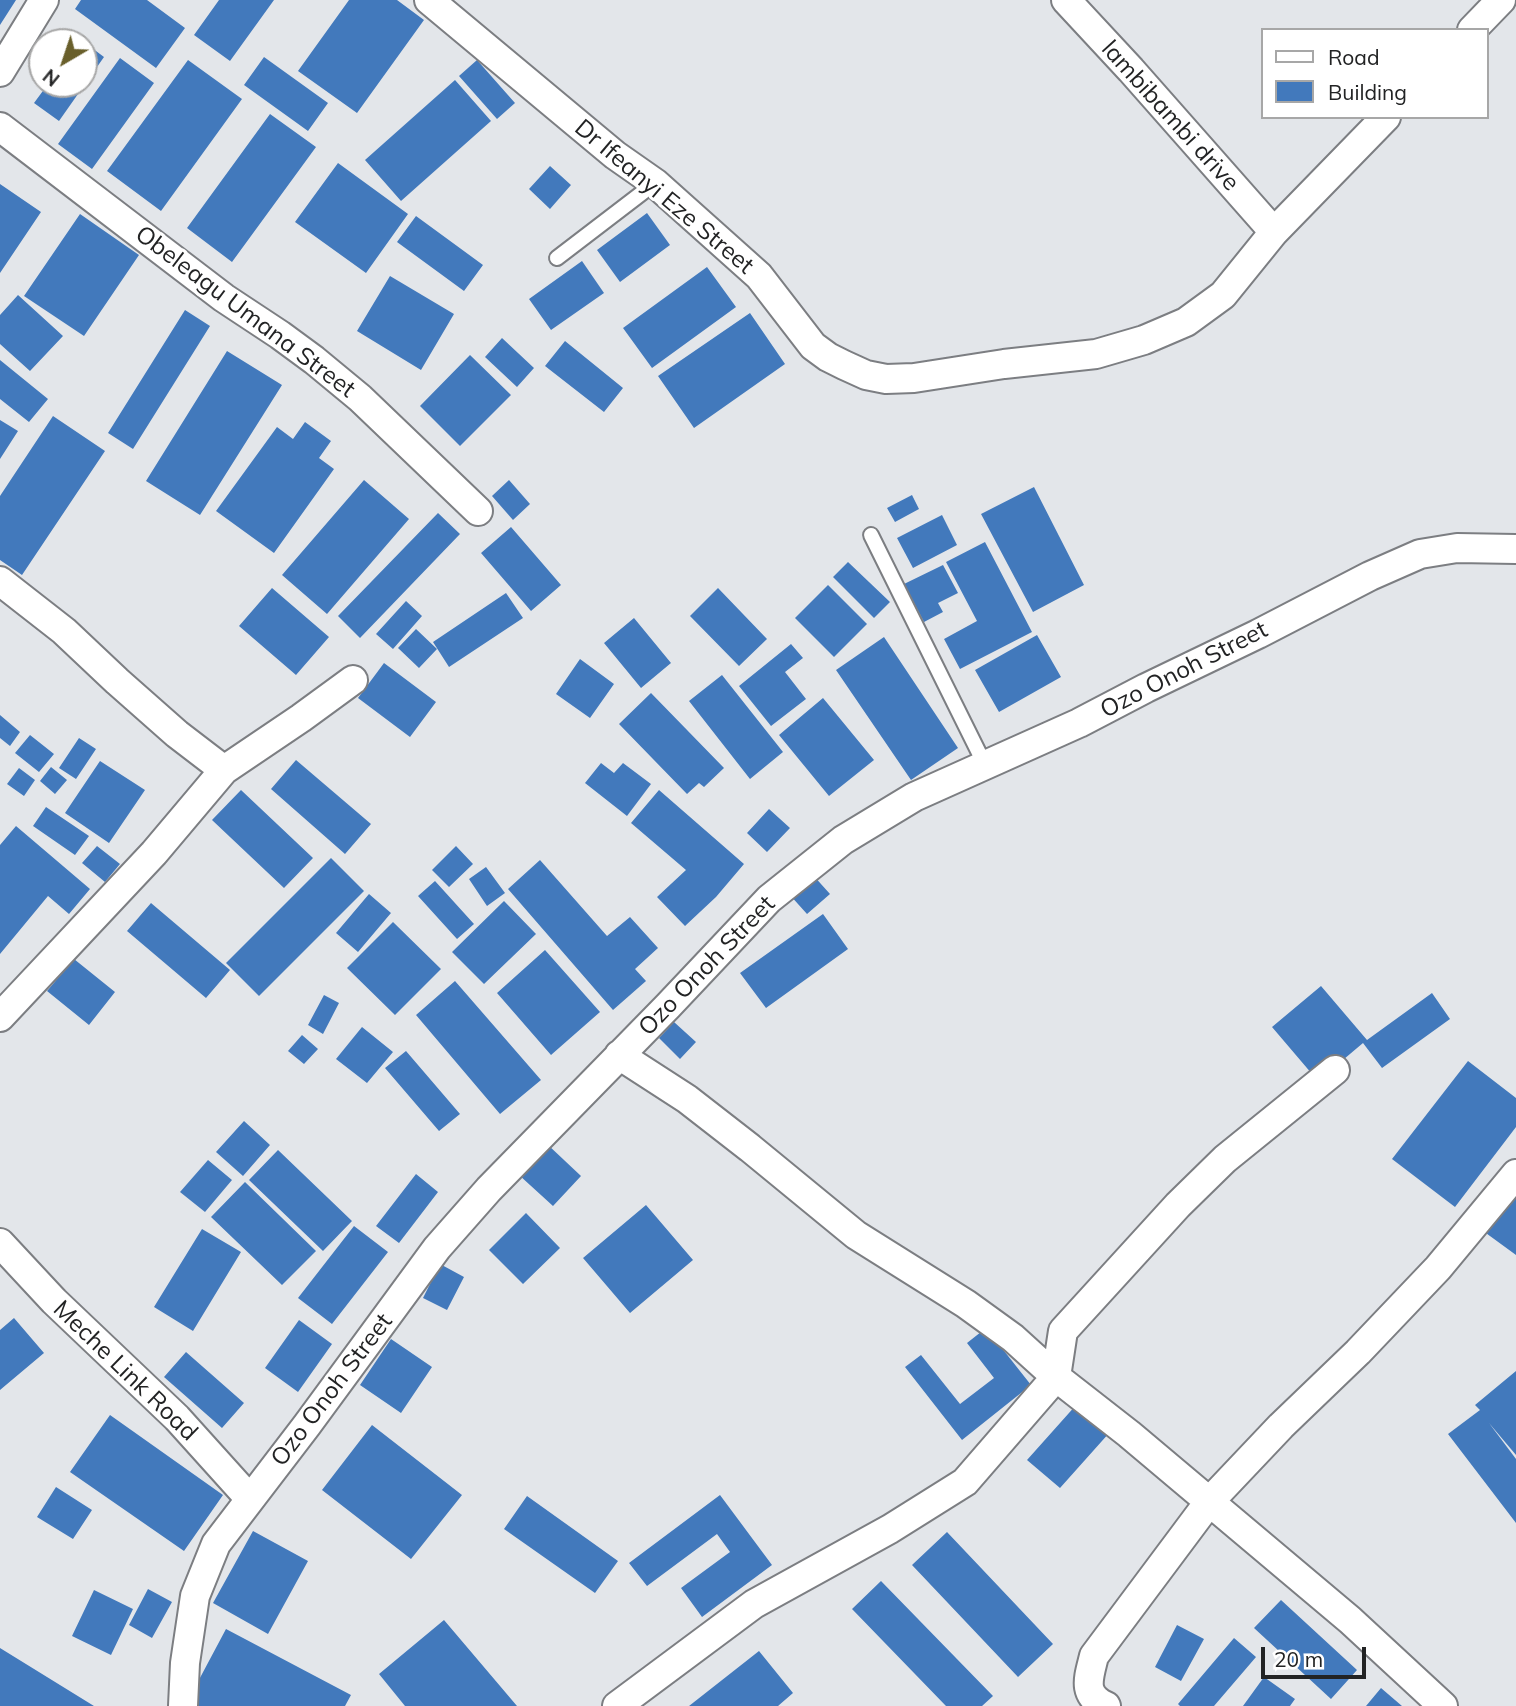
<!DOCTYPE html>
<style>
body{margin:0}
#map{position:relative;width:1516px;height:1706px;overflow:hidden;background:#e3e6ea;font-family:Mulish,sans-serif}
canvas{display:block}
.legend{position:absolute;left:1261px;top:28px;width:228px;height:91px;box-sizing:border-box;background:#fff;border:2px solid #a7a7a7;margin:0;padding:9px 12px;list-style:none;font-size:21px;color:#222324}
.legend li{display:flex;align-items:center;gap:14px;height:35px}
.legend b{width:35px;border:2px solid #a7a7a7}
.north{position:absolute;left:28px;top:28px;width:70px;height:70px;box-sizing:border-box;background:#fff;border:2px solid #a7a7a7;border-radius:50%;rotate:219deg;font-size:19px;font-weight:700;line-height:28px;text-align:center;color:#222324}
.north::after{content:'';display:block;margin:auto;width:24px;height:32px;background:#695f2b;clip-path:polygon(50% 0,100% 100%,50% 72%,0 100%)}
.scale{position:absolute;left:1261px;top:1647px;width:105px;height:32px;box-sizing:border-box;border:4px solid #222324;border-top:0;padding-left:9px;font-size:21px;line-height:24px;white-space:nowrap;color:#222324;-webkit-text-stroke:5px #fff;paint-order:stroke}
</style>
<div id="map">
<canvas width="1516" height="1706"></canvas>
<ul class="legend">
<li><b style="height:9px;background:#fff"></b>Road</li>
<li><b style="height:19px;background:#4279bc"></b>Building</li>
</ul>
<div class="north">N</div>
<div class="scale">20 m</div>
</div>
<script>
const ctx = document.querySelector('canvas').getContext('2d');
ctx.lineJoin = 'round';
function paint(path, color) {
  ctx.fillStyle = color;
  ctx.fill(path, 'evenodd');
}
function strokePath(path, color, width, dash) {
  ctx.strokeStyle = color;
  ctx.lineWidth = width;
  ctx.lineCap = dash ? 'butt' : 'round';
  ctx.setLineDash(dash || []);
  ctx.stroke(path);
}
function drawText(font, color, halo, rows, align = 'center') {
  ctx.font = font + ' Mulish,sans-serif';
  ctx.lineWidth = 6;
  ctx.setLineDash([]);
  ctx.textBaseline = 'middle';
  ctx.strokeStyle = halo;
  ctx.fillStyle = color;
  for (const [text, x, y, turn = 0] of rows) {
    ctx.save();
    ctx.translate(x, y);
    ctx.rotate((+turn || 0) * Math.PI / 180);
    ctx.textAlign = isNaN(turn) ? turn : align;
    if (halo) ctx.strokeText(text, 0, 0);
    ctx.fillText(text, 0, 0);
    ctx.restore();
  }
}
const building = new Path2D(`
 M0 0H16L0 25Z
 M81 0H147L185 28 156 68 75 9Z
 M219 0H274L230 61 194 35Z
 M349 0H397L424 20 357 113 298 71Z
 M84 42 104 57 59 121 34 103 48 84H84Z
 M264 57 328 103 308 131 244 85Z
 M120 58 154 83 92 169 58 144Z
 M188 60 242 99 161 211 107 171Z
 M477 60 515 103 497 119 459 76Z
 M455 80 491 121 401 201 365 160Z
 M270 114 316 147 232 262 187 228Z
 M338 163 408 214 366 273 295 222Z
 M550 166 571 185 550 209 529 189Z
 M0 184 41 212 0 273Z
 M647 213 670 245 620 282 597 250Z
 M80 214 139 255 84 336 24 296Z
 M416 216 483 265 464 291 397 242Z
 M582 261 604 293 551 330 529 299Z
 M707 267 736 307 652 368 623 328Z
 M390 276 454 314 421 370 357 331Z
 M18 295 63 336 30 371 0 344V315Z
 M185 310 210 326 133 449 108 433Z
 M750 313 785 364 694 428 658 376Z
 M502 338 534 368 517 387 485 357Z
 M565 341 623 388 604 412 545 366Z
 M227 351 282 385 200 515 146 481Z
 M470 355 511 395 460 446 420 406Z
 M0 360 48 399 29 422 0 399Z
 M53 416 105 451 22 575 0 560V496Z
 M0 420 18 431 0 459Z
 M305 422 331 441 319 458 334 469 274 553 216 511 277 427 293 439Z
 M364 480 409 519 327 614 282 575Z
 M509 480 530 504 513 520 492 496Z
 M1034 487 1084 585 1033 612 981 514Z
 M912 495 919 509 895 522 887 508Z
 M438 513 460 534 360 638 338 616Z
 M942 515 957 545 913 568 897 538Z
 M511 527 561 585 531 611 481 553Z
 M985 542 1032 632 960 669 944 639 977 621 946 562Z
 M848 562 890 602 874 618 833 577Z
 M943 565 958 593 938 603 943 612 924 622 904 584Z
 M828 585 867 624 834 657 795 618Z
 M272 588 329 637 296 675 239 626Z
 M718 588 767 639 739 666 690 616Z
 M506 593 523 618 449 667 433 642Z
 M406 601 422 616 393 649 376 634Z
 M634 618 671 663 641 688 604 643Z
 M416 629 437 649 419 668 398 648Z
 M1037 635 1061 677 999 712 975 670Z
 M884 637 958 748 911 780 836 670Z
 M791 644 803 658 785 672 806 699 771 726 739 686Z
 M580 659 614 684 590 718 556 694Z
 M384 663 436 702 410 737 358 698Z
 M722 675 783 752 750 779 689 701Z
 M651 693 724 768 704 787 699 783 687 794 619 724Z
 M823 698 874 760 829 796 779 735Z
 M0 715 20 732 10 746 0 738Z
 M30 735 54 754 39 772 15 753Z
 M79 738 96 749 76 779 59 768Z
 M296 760 371 824 345 854 271 789Z
 M100 761 145 790 109 843 65 813Z
 M601 763 614 773 623 763 651 784 627 816 585 783Z
 M51 767 67 780 55 794 40 781Z
 M19 768 35 780 24 796 7 784Z
 M241 790 313 858 284 888 212 820Z
 M659 790 744 864 716 897 685 926 657 897 686 870 631 823Z
 M46 807 89 836 75 855 33 826Z
 M769 809 790 828 767 852 747 833Z
 M16 826 90 889 69 914 48 896 0 954V845Z
 M97 846 120 864 105 882 82 863Z
 M456 846 473 864 449 887 432 870Z
 M331 858 364 891 259 996 226 963Z
 M540 860 607 936 630 917 658 948 635 969 646 981 613 1010 508 889Z
 M486 867 505 893 487 906 469 879Z
 M812 874 830 894 807 914 789 894Z
 M435 881 474 924 457 939 418 896Z
 M369 894 391 913 358 952 336 933Z
 M504 901 536 934 484 984 452 952Z
 M151 903 230 970 206 998 127 931Z
 M823 914 848 949 766 1008 740 973Z
 M393 922 441 969 395 1015 347 968Z
 M545 950 600 1012 551 1055 497 993Z
 M74 959 115 992 89 1025 47 991Z
 M455 981 541 1080 500 1114 416 1015Z
 M1321 986 1367 1040 1432 993 1450 1019 1382 1068 1363 1043 1318 1081 1272 1027Z
 M324 995 339 1003 323 1034 308 1025Z
 M674 1022 696 1042 680 1059 659 1038Z
 M362 1027 393 1052 367 1083 336 1059Z
 M302 1035 318 1049 304 1064 288 1051Z
 M406 1051 460 1114 439 1131 385 1068Z
 M1468 1061 1516 1098V1127L1455 1207 1392 1159Z
 M244 1121 270 1145 243 1176 216 1152Z
 M547 1144 581 1176 553 1206 519 1175Z
 M278 1150 352 1221 323 1251 249 1180Z
 M208 1160 232 1180 205 1212 180 1192Z
 M416 1174 438 1192 399 1243 376 1226Z
 M1516 1177V1255L1479 1228Z
 M245 1182 316 1251 282 1285 211 1217Z
 M646 1205 693 1260 630 1313 583 1258Z
 M526 1213 560 1248 523 1284 489 1250Z
 M354 1226 388 1252 332 1324 298 1298Z
 M202 1229 241 1252 193 1331 154 1307Z
 M440 1264 464 1277 447 1310 423 1298Z
 M14 1318 44 1353 0 1390V1330Z
 M299 1320 332 1344 298 1392 265 1368Z
 M986 1328 1031 1385 962 1440 905 1367 921 1355 960 1404 994 1378 967 1343Z
 M391 1339 432 1367 401 1413 360 1385Z
 M186 1352 244 1403 222 1428 164 1377Z
 M1516 1371V1455L1489 1423 1516 1459V1523L1448 1434 1480 1410 1475 1405Z
 M1077 1404 1110 1432 1060 1488 1027 1460Z
 M110 1415 223 1495 184 1551 70 1472Z
 M372 1425 462 1495 411 1559 322 1490Z
 M56 1487 92 1510 73 1539 37 1517Z
 M720 1495 772 1565 702 1617 681 1588 730 1552 717 1534 647 1586 629 1563Z
 M527 1496 618 1561 595 1593 504 1529Z
 M253 1531 308 1561 268 1634 213 1603Z
 M947 1532 1053 1644 1018 1677 912 1565Z
 M881 1581 993 1696 982 1706H946L852 1609Z
 M148 1589 172 1602 152 1638 129 1625Z
 M94 1590 133 1609 111 1655 72 1636Z
 M1281 1600 1357 1670 1331 1699 1254 1628Z
 M444 1620 517 1706H405L379 1674Z
 M1177 1625 1204 1639 1181 1681 1155 1667Z
 M226 1629 351 1695 345 1706H185Z
 M1234 1638 1256 1657 1214 1706H1180L1178 1704Z
 M0 1648 94 1706H0Z
 M759 1651 793 1693 778 1706H689Z
 M1264 1677 1295 1699 1290 1706H1243Z
 M1381 1688 1402 1706H1366Z`);
const lane = new Path2D(`
 M557 258 655 183
 M871 535 985 765`);
const street = new Path2D(`
 M429 0 615 155 655 183 759 276 813 346 828 357 844 365 866 375 886 379 914 378 1004 364 1096 354 1144 340 1186 322 1223 295 1274 232 1386 117
 M1066 0 1131 70 1274 232
 M1472 30 1501 0
 M0 72 44 0
 M0 127 224 298 280 335 314 360 360 398 478 511
 M0 581 64 631 117 681 177 734 224 770
 M0 1017 154 853 224 770 301 718 353 680
 M619 1055 687 1099 750 1148 856 1235 966 1304 1013 1338 1056 1377 1129 1434 1350 1620 1443 1706
 M0 1243 54 1301 177 1418 250 1499
 M183 1706 185 1663 195 1596 216 1544 307 1425 437 1248 489 1189 668 1006 769 899 843 840 914 797 1079 723 1146 688 1258 634 1370 576 1420 554 1457 548 1516 549
 M617 1706 754 1604 890 1529 965 1482 1056 1377 1063 1331 1178 1205 1225 1159 1335 1070
 M1106 1706C1081 1695 1089 1677 1094 1656L1209 1502 1281 1426 1358 1352 1438 1268 1516 1174`);
const streetNames = [
 ["lambibambi drive",1170,116,48],
 ["Dr Ifeanyi Eze Street",664,197,40],
 ["Obeleagu Umana Street",245,312,37],
 ["Ozo Onoh Street",1184,670,-27],
 ["Ozo Onoh Street",707,966,-46],
 ["Meche Link Road",125,1371,44],
 ["Ozo Onoh Street",332,1390,-53]
];
paint(building, '#4279bc');
strokePath(lane, '#7c7e82', 18);
strokePath(street, '#7c7e82', 32);
strokePath(lane, '#fff', 14);
strokePath(street, '#fff', 28);
drawText('24px', '#222324', '#fff', streetNames);
</script>
